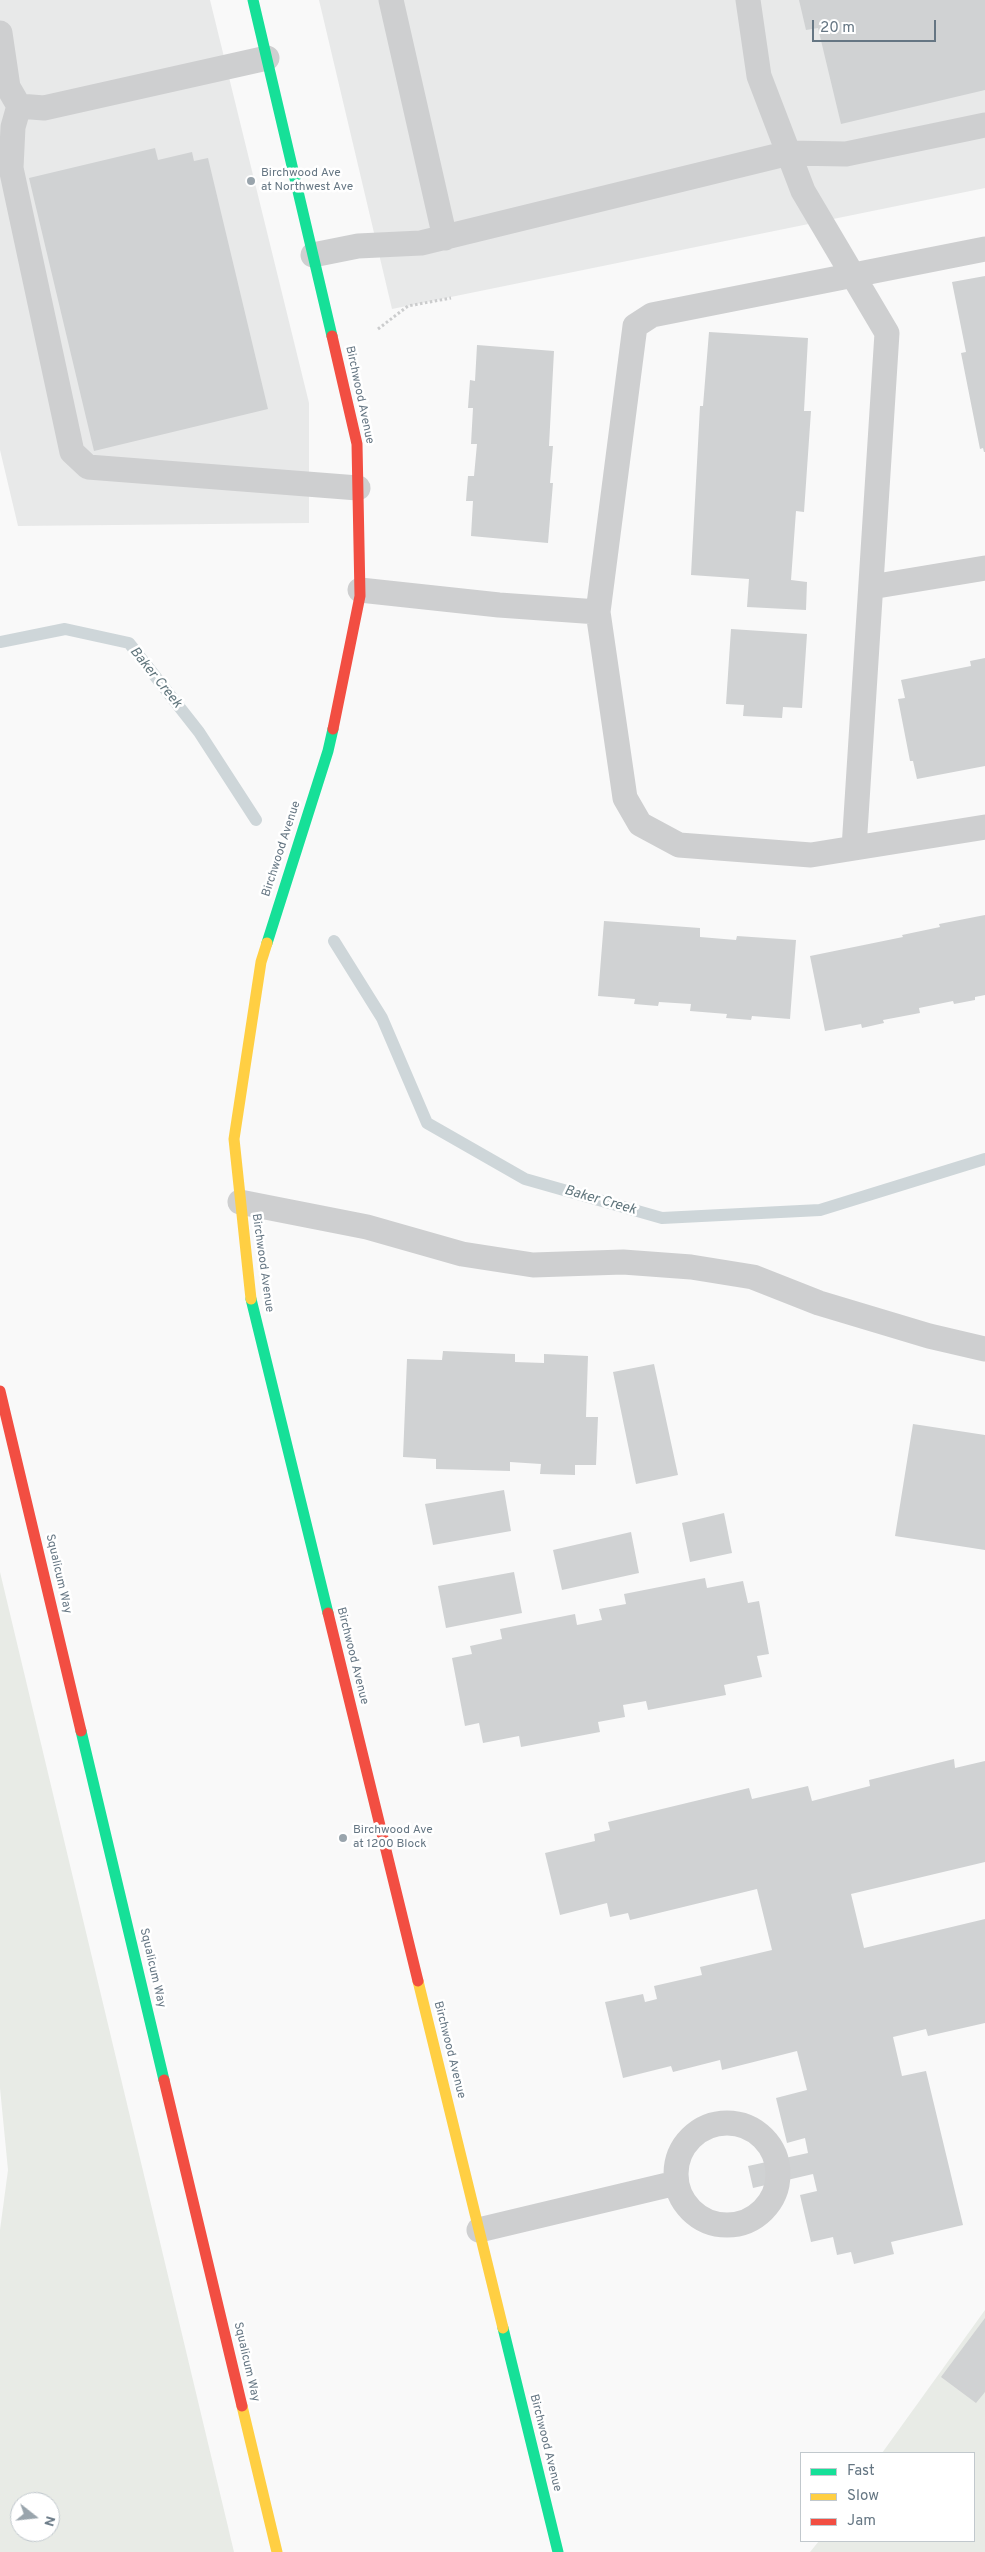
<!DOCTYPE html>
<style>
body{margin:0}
#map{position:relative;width:985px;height:2552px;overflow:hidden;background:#f9f9f9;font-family:Overpass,sans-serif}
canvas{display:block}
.legend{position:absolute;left:800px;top:2452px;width:175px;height:90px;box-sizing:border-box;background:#fff;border:1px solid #c1c8cd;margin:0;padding:6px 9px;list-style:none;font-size:15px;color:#657683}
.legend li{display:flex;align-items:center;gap:10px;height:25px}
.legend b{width:25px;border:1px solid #c1c8cd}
.north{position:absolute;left:10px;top:2492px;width:50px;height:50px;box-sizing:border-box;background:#fff;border:1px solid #c1c8cd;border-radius:50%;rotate:106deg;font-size:14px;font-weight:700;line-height:20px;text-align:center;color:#657683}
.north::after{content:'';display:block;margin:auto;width:18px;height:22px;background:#99a4ac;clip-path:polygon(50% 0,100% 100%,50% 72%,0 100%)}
.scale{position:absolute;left:812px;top:20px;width:124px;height:22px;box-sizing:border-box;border:2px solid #657683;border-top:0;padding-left:6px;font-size:15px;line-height:18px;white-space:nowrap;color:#657683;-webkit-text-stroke:4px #fff;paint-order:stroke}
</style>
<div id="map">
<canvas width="985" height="2552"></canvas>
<ul class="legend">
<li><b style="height:6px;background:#16e098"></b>Fast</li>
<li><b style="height:6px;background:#ffcf43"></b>Slow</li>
<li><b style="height:6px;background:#f24e42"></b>Jam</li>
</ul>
<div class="north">N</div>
<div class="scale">20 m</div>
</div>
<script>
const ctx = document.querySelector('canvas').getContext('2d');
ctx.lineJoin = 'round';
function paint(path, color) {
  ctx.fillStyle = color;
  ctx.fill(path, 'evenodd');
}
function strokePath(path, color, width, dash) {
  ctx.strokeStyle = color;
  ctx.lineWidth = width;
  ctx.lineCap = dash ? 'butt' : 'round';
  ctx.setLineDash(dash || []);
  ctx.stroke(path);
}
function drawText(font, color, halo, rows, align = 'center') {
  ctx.font = font + ' Overpass,sans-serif';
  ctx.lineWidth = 5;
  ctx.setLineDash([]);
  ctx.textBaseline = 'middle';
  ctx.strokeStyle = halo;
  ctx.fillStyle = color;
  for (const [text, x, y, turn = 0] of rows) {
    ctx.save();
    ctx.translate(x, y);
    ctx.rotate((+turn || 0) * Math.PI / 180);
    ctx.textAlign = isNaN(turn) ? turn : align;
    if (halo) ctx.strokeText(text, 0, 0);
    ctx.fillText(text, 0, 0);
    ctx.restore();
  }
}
const built = new Path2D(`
 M0 0H210L309 403V523L18 526 0 450Z
 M319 0H985V188L392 309Z`);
const green = new Path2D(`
 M0 1572 234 2552H0V2230L8 2170 0 2088ZM20 2502H50V2532H20Z
 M985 2310V2552H810L819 2541H974V2453H882Z`);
const stream = new Path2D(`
 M0 642 65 629 129 643 199 732 256 820
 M334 941 382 1018 427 1123 525 1179 662 1218 820 1210 985 1159`);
const building = new Path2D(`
 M799 0H985V90L841 124 818 28 806 30Z
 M155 148 158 160 192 152 194 161 208 158 268 409 94 451 29 178Z
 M985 276V452H984L983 448 980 449 961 353 966 352 952 282Z
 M709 332 808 338 804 411H811L804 512 796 511 791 580 807 582 806 610 747 607 749 579 691 575 700 406H703Z
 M477 345 554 351 549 446H553L550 483H553L548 543 471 536 473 501H466L468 476H474L477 444H471L473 408H468L470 380 475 381Z
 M731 629 807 634 802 708 783 707 782 718 743 716 744 705 726 704Z
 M985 658V766L917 779 913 761H910L898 699 905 698 901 680 971 666 970 661Z
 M985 915V995L975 997V1000L954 1004 953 1001 919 1008 920 1013 883 1020 884 1023 862 1028 861 1024 825 1031 810 956 903 937 902 935 940 927 939 924Z
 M604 921 700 928V937L736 940 737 936 796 940 790 1019 752 1016 751 1020 726 1018 727 1014 690 1011 691 1004 659 1002 658 1006 634 1004 635 999 598 996Z
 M443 1351 515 1354V1362L544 1363V1354L588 1356 586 1417H598L596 1465H575V1475L540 1474 541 1464 510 1462V1471L436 1469V1459L403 1457 407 1359 442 1360Z
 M654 1364 678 1475 636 1484 613 1372Z
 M913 1424 985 1435V1550L895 1536Z
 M504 1490 511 1531 433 1545 425 1504Z
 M724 1513 732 1553 690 1562 682 1523Z
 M631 1532 639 1573 562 1590 553 1550Z
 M514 1572 522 1613 446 1628 438 1586Z
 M705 1578 707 1588 743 1581 748 1603 759 1601 769 1654 757 1656 762 1677 724 1685 726 1695 648 1710 646 1701 623 1705 625 1717 598 1722 600 1732 521 1747 519 1736 483 1743 479 1723 465 1726 452 1658 472 1654 470 1646 502 1639 500 1629 575 1614 577 1625 602 1620 599 1609 626 1604 624 1594Z
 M954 1759 955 1768 985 1761V1862L851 1894 864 1948 985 1919V2023L928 2036 926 2029 893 2037 902 2076 926 2071 963 2225 891 2242 894 2254 854 2264 851 2252 837 2255 833 2237 811 2242 800 2195 817 2191 813 2174 753 2188 748 2166 808 2153 805 2138 787 2143 776 2098 807 2090 797 2051 722 2070 720 2060 673 2072 671 2066 623 2078 605 2002 643 1994 645 2002 657 1999 654 1986 702 1975 700 1967 772 1950 757 1889 630 1920 628 1913 610 1917 607 1903 560 1915 545 1853 595 1841 594 1834 610 1830 608 1822 749 1788 752 1799 808 1786 812 1801 870 1786 869 1780Z
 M985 2318V2392L976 2403 941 2377Z`);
const path = new Path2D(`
 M378 329 408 306 451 298`);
const lane = new Path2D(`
 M391 0 445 238
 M748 0 759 76 803 191 887 333 854 848
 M0 33 8 87 19 106 44 108 267 58
 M19 106 13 127 11 168 72 452 88 467 358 488
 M985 249 652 315 635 326 598 612 625 798 640 824 679 845 811 855 985 827
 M313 255 358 246 421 243 789 153 846 154 985 125
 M871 587 985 568
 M360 590 499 605 598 612
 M240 1202 367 1227 462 1254 533 1265 623 1262 691 1267 753 1277 819 1303 929 1336 985 1349
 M676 2174a51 51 0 1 1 102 0a51 51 0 1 1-102 0Z
 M479 2230 676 2183`);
const fast = new Path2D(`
 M253 0 332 336
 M267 943 328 751 333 729
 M251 1299 328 1613
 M81 1731 164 2080
 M503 2328 558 2552`);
const slow = new Path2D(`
 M251 1299 234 1139 261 962 267 943
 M418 1981 503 2328
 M242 2406 277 2552`);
const jam = new Path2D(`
 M332 336 357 444 360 596 333 729
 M0 1391 81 1731
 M328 1613 418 1981
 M164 2080 242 2406`);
const markers = [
 [251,181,5,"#99a4ac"],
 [343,1838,5,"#99a4ac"]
];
const poiNames = [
 ["Birchwood Ave",261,174],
 ["at Northwest Ave",261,188],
 ["Birchwood Ave",353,1831],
 ["at 1200 Block",353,1845]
];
const streetNames = [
 ["Birchwood Avenue",359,395,78],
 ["Birchwood Avenue",282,849,-72],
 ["Birchwood Avenue",262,1263,82],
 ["Squalicum Way",58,1574,77],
 ["Birchwood Avenue",352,1656,76],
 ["Squalicum Way",152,1968,77],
 ["Birchwood Avenue",449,2050,76],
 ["Squalicum Way",246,2362,77],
 ["Birchwood Avenue",545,2443,76]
];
const waterNames = [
 ["Baker Creek",155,678,51],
 ["Baker Creek",600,1201,16]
];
paint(built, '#e8e9e9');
paint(green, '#e8ebe6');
strokePath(stream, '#ced6d9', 12);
paint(building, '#d0d2d3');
strokePath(path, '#cbcccd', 3, [2.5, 2.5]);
strokePath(lane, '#cecfd0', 25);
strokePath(fast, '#16e098', 11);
strokePath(slow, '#ffcf43', 11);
strokePath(jam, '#f24e42', 11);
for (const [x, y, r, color] of markers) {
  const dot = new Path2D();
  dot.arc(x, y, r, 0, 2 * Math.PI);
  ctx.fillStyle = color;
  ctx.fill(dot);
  strokePath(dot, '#fff', 2);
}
drawText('12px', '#657683', '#fff', poiNames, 'left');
drawText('12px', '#657683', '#fff', streetNames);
drawText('italic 14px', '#60757c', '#fff', waterNames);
</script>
